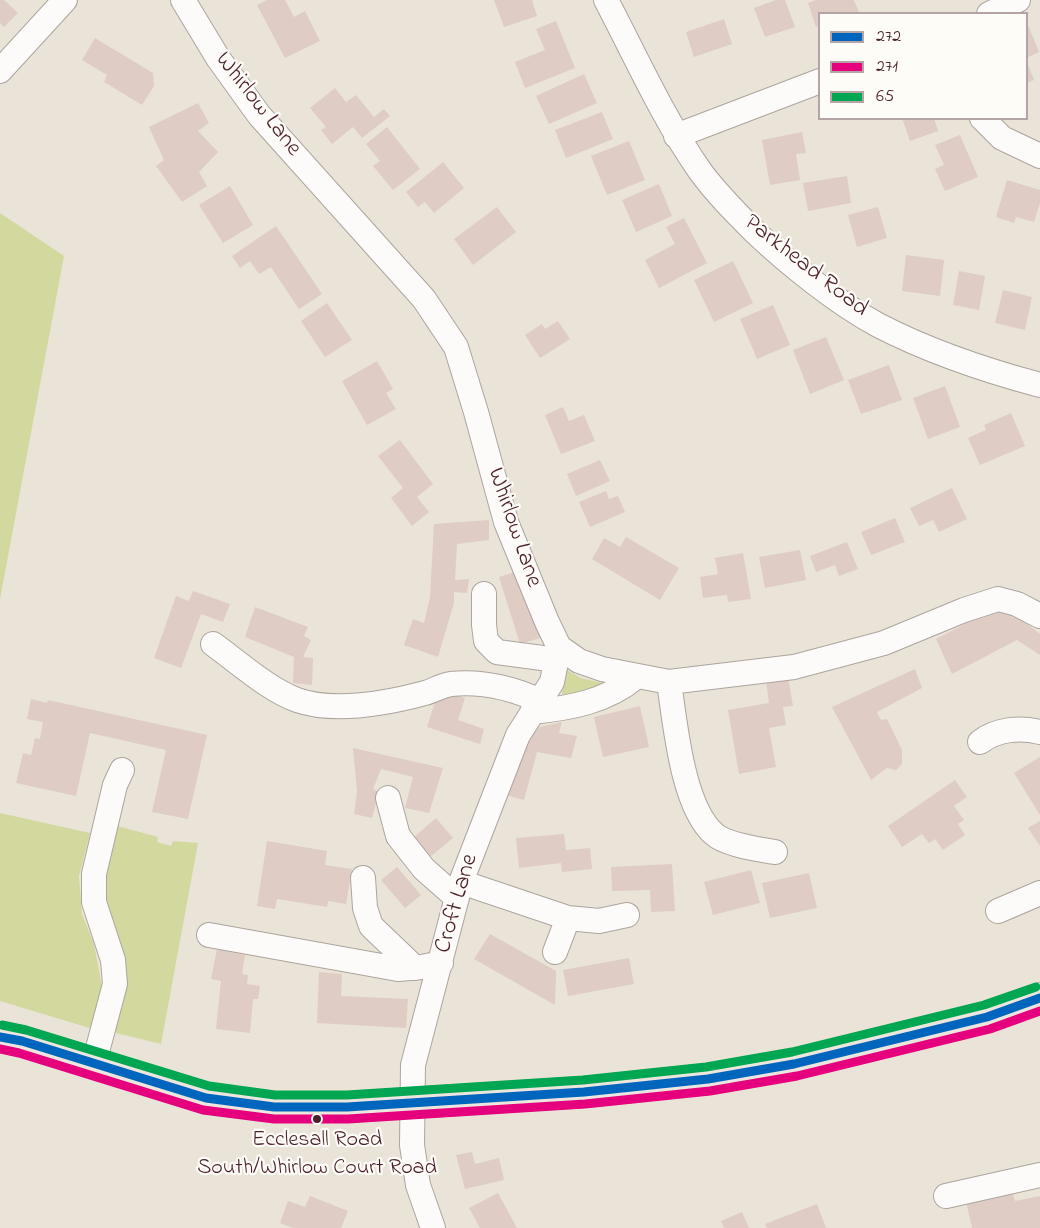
<!DOCTYPE html>
<style>
body{margin:0}
#map{position:relative;width:1040px;height:1228px;overflow:hidden;background:#eae4d8;font-family:"Indie Flower",sans-serif}
canvas{display:block}
.legend{position:absolute;left:818px;top:12px;width:210px;height:108px;box-sizing:border-box;background:#fdfcf7;border:2px solid #b5a4a5;margin:0;padding:8px 10px;list-style:none;font-size:18px;color:#4a1f2b}
.legend li{display:flex;align-items:center;gap:12px;height:30px}
.legend b{width:30px;border:2px solid #b5a4a5}
</style>
<div id="map">
<canvas width="1040" height="1228"></canvas>
<ul class="legend">
<li><b style="height:8px;background:#0065bd"></b>272</li>
<li><b style="height:8px;background:#e5007d"></b>271</li>
<li><b style="height:8px;background:#00a651"></b>65</li>
</ul>
</div>
<script>
const ctx = document.querySelector('canvas').getContext('2d');
ctx.lineJoin = 'round';
function paint(path, color) {
  ctx.fillStyle = color;
  ctx.fill(path, 'evenodd');
}
function strokePath(path, color, width, dash) {
  ctx.strokeStyle = color;
  ctx.lineWidth = width;
  ctx.lineCap = dash ? 'butt' : 'round';
  ctx.setLineDash(dash || []);
  ctx.stroke(path);
}
function drawText(font, color, halo, rows, align = 'center') {
  ctx.font = font + ' "Indie Flower",sans-serif';
  ctx.lineWidth = 4.5;
  ctx.setLineDash([]);
  ctx.textBaseline = 'middle';
  ctx.strokeStyle = halo;
  ctx.fillStyle = color;
  for (const [text, x, y, turn = 0] of rows) {
    ctx.save();
    ctx.translate(x, y);
    ctx.rotate((+turn || 0) * Math.PI / 180);
    ctx.textAlign = isNaN(turn) ? turn : align;
    if (halo) ctx.strokeText(text, 0, 0);
    ctx.fillText(text, 0, 0);
    ctx.restore();
  }
}
const green = new Path2D(`
 M0 213 64 256 0 599Z
 M563 668 581 678 606 684 562 701Z
 M0 813 90 833 79 876 82 914 94 944 102 987 93 1029 0 1001Z
 M114 825 158 837 157 842 171 846 173 841 198 843 161 1044 112 1032 98 884Z`);
const building = new Path2D(`
 M0 0H4L18 13 4 27 0 23Z
 M267 0H285L294 17 305 11 320 41 285 58 257 5Z
 M494 0H532L537 16 504 27Z
 M776 0H785L795 27 765 37 754 8Z
 M816 0H854L859 12 820 14V25L816 27 808 3Z
 M724 19 732 44 694 57 686 32Z
 M556 21 575 68 525 88 515 62 545 50 536 29Z
 M1028 25 1039 52 1026 58V26Z
 M95 38 153 73 154 86 142 105 104 82 107 75 82 60Z
 M1027 62 1034 80 1027 83Z
 M584 74 597 103 549 124 536 96Z
 M335 88 346 102 356 95 374 117 384 109 390 116 362 138 353 127 332 144 321 130 326 127 310 108Z
 M198 103 209 123 198 131 218 152 199 172 207 186 182 202 156 166 164 160 149 127Z
 M602 112 613 139 566 158 555 130Z
 M902 118H934L938 131 910 141Z
 M387 127 420 169 393 190 373 166 380 161 366 144Z
 M802 132 806 153 796 154 800 180 770 185 762 140Z
 M960 135 978 177 945 191 935 169 944 165 935 145Z
 M629 141 645 180 607 195 591 156Z
 M443 162 464 188 434 213 425 202 418 207 406 192Z
 M847 176 851 203 808 211 803 183Z
 M1007 180 1040 190V203L1034 222 1016 217 1014 223 996 217Z
 M659 184 672 216 636 232 622 200Z
 M230 186 253 225 223 243 199 205Z
 M497 207 516 232 473 265 454 239Z
 M878 207 887 238 857 247 848 215Z
 M684 218 707 263 659 288 645 260 675 244 666 227Z
 M276 226 322 294 299 309 271 267 259 274 250 261 240 268 232 256Z
 M906 255 944 260 940 296 902 291Z
 M733 261 753 303 714 322 694 280Z
 M959 271 985 276 979 310 953 305Z
 M1003 290 1032 297 1025 330 995 323Z
 M327 303 352 340 325 357 301 321Z
 M773 305 790 345 757 359 740 319Z
 M558 321 570 339 540 358 525 335 542 324 545 329Z
 M826 337 844 380 810 394 793 350Z
 M377 361 393 389 386 393 396 409 367 425 342 381Z
 M889 365 902 400 861 414 848 380Z
 M945 386 960 427 928 439 913 398Z
 M563 407 569 421 584 415 595 441 561 454 545 415Z
 M1011 413 1025 446 980 465 968 438 986 430 984 425Z
 M400 440 433 484 417 497 429 512 412 526 391 498 403 488 378 456Z
 M600 460 610 481 576 496 567 474Z
 M952 488 967 519 939 532 933 520 919 526 910 508Z
 M606 491 609 499 618 496 625 512 590 527 579 502Z
 M895 518 905 542 871 555 861 532Z
 M489 520V540L457 544 455 580 469 579 467 593 454 592V603L438 657 404 645 413 619 424 623 430 597 434 524Z
 M626 537 679 568 660 600 592 559 604 538 620 547Z
 M847 542 858 569 839 576 835 565 816 572 810 556Z
 M800 550 806 580 765 588 759 557Z
 M743 553 751 599 728 602 727 595 703 598 700 577 718 574 715 558Z
 M518 571 540 638 520 644 499 577Z
 M193 591 230 604 223 622 201 614 181 668 154 658 176 596 189 601Z
 M255 607 308 627 304 636 311 640 303 657 313 658 312 685 293 683 294 657 245 637Z
 M990 611 1006 612 1016 615 1040 634V655L1017 640 952 674 936 639Z
 M915 669 922 688 877 712 881 720 887 719 902 750V764L896 770 887 768 871 780 832 707Z
 M788 677 793 706 783 707 786 725 769 728 776 767 739 774 728 710 769 703 766 681Z
 M439 689 465 698 458 720 484 729 480 744 427 727Z
 M31 699 47 703 48 700 207 735 188 819 152 812 166 750 90 733 76 796 16 783 23 753 31 755 35 738 40 739 43 722 27 719Z
 M640 706 649 747 603 757 594 717Z
 M562 722 559 733 577 736 571 758 537 752 524 800 506 795 524 735 540 727Z
 M353 748 443 768 429 813 405 808 413 777 381 769 373 789 379 792 372 818 354 814 357 791Z
 M1040 757V815L1014 773Z
 M955 780 967 797 954 806 964 820 958 824 965 835 943 850 935 839 929 843 922 834 902 847 888 826Z
 M436 818 453 838 430 857 413 838Z
 M1040 821V846L1028 828Z
 M564 834 566 850 590 848 592 869 562 872 561 863 519 868 516 838Z
 M267 841 327 851 325 865 352 869 346 904 328 901 327 907 277 899 275 909 257 906Z
 M672 864 675 911 651 912 650 890 612 891 611 867Z
 M397 867 421 895 405 908 381 880Z
 M751 870 760 903 713 915 704 882Z
 M809 873 817 908 770 918 762 883Z
 M490 934 556 971 555 1005 474 959Z
 M217 949 245 955 242 974 248 975 247 984 260 986 258 999H253L250 1033 216 1029 221 981 211 979Z
 M629 958 634 984 568 996 563 970Z
 M319 972 342 974 341 996 408 999 406 1028 317 1023Z
 M472 1152 475 1164 499 1158 504 1180 465 1189 456 1155Z
 M1012 1191 1015 1201 1040 1196V1228H972L966 1201Z
 M498 1193 517 1228H480L469 1208Z
 M310 1196 348 1211 341 1228H293L280 1223 288 1201 305 1207Z
 M817 1204 826 1228H767L765 1224Z
 M742 1212 749 1228H724L721 1221Z`);
const minor = new Path2D(`
 M183 0 218 58 259 115 424 299 456 347 476 412 506 522 547 622 559 647 579 661 602 669 669 682 794 667 884 643 964 610 998 599 1017 604 1040 616
 M606 0C636 57 663 118 700 171 716 193 736 213 755 232 789 264 837 303 878 325 930 352 984 370 1040 385
 M989 14 1018 0
 M0 71 65 0
 M982 118 1002 138 1040 156
 M676 136 820 81
 M484 594V625L486 641 497 652 557 660
 M213 644C238 662 269 690 297 700 334 713 388 703 425 693 433 691 442 685 451 684 482 681 512 688 540 701
 M669 682C675 722 682 806 714 834 726 845 758 849 775 852
 M532 712C570 708 606 702 636 677
 M980 742C997 729 1020 727 1040 732
 M388 798 398 836 424 869 457 898
 M363 878 365 908 371 926 415 968
 M461 882 568 918 599 921 627 915
 M998 911 1040 893
 M209 935 398 969 422 967 441 963
 M555 952 568 918
 M94 1063 115 984 113 960 94 902V874L115 785 122 770
 M946 1196 1040 1175
 M433 1228 418 1185 412 1145 413 1065 461 882 518 735 552 682 559 647`);
const major = new Path2D(`
 M0 1037 22 1041 206 1098 274 1107H347L584 1092 708 1079 794 1064 987 1017 1040 998`);
const bus1 = new Path2D(`
 M0 1037 22 1041 206 1098 274 1107H347L584 1092 708 1079 794 1064 987 1017 1040 998`);
const bus2 = new Path2D(`
 M0 1049 19 1053 203 1110 274 1119H348L585 1104 710 1091 797 1076 990 1029 1040 1011`);
const bus3 = new Path2D(`
 M2 1025 26 1030 209 1086 275 1095H347L583 1080 706 1067 792 1052 984 1005 1036 987`);
const markers = [
 [317,1119,5,"#4a1f2b"]
];
const busNames = [
 ["Ecclesall Road",317,1141],
 ["South/Whirlow Court Road",317,1169]
];
const streetNames = [
 ["Whirlow Lane",257,105,52],
 ["Parkhead Road",805,267,38],
 ["Whirlow Lane",513,528,71],
 ["Croft Lane",458,904,-74]
];
paint(green, '#d3d89f');
paint(building, '#deccc5');
strokePath(minor, '#ada49e', 26);
strokePath(major, '#ada49e', 32);
strokePath(minor, '#fcfbf9', 24);
strokePath(major, '#ede6de', 30);
strokePath(bus1, '#0065bd', 9);
strokePath(bus2, '#e5007d', 9);
strokePath(bus3, '#00a651', 9);
for (const [x, y, r, color] of markers) {
  const dot = new Path2D();
  dot.arc(x, y, r, 0, 2 * Math.PI);
  ctx.fillStyle = color;
  ctx.fill(dot);
  strokePath(dot, '#fdfcf7', 2);
}
drawText('22px', '#4a1f2b', '#fdfcf7', busNames);
drawText('24px', '#4a1f2b', '#fdfcf7', streetNames);
</script>
